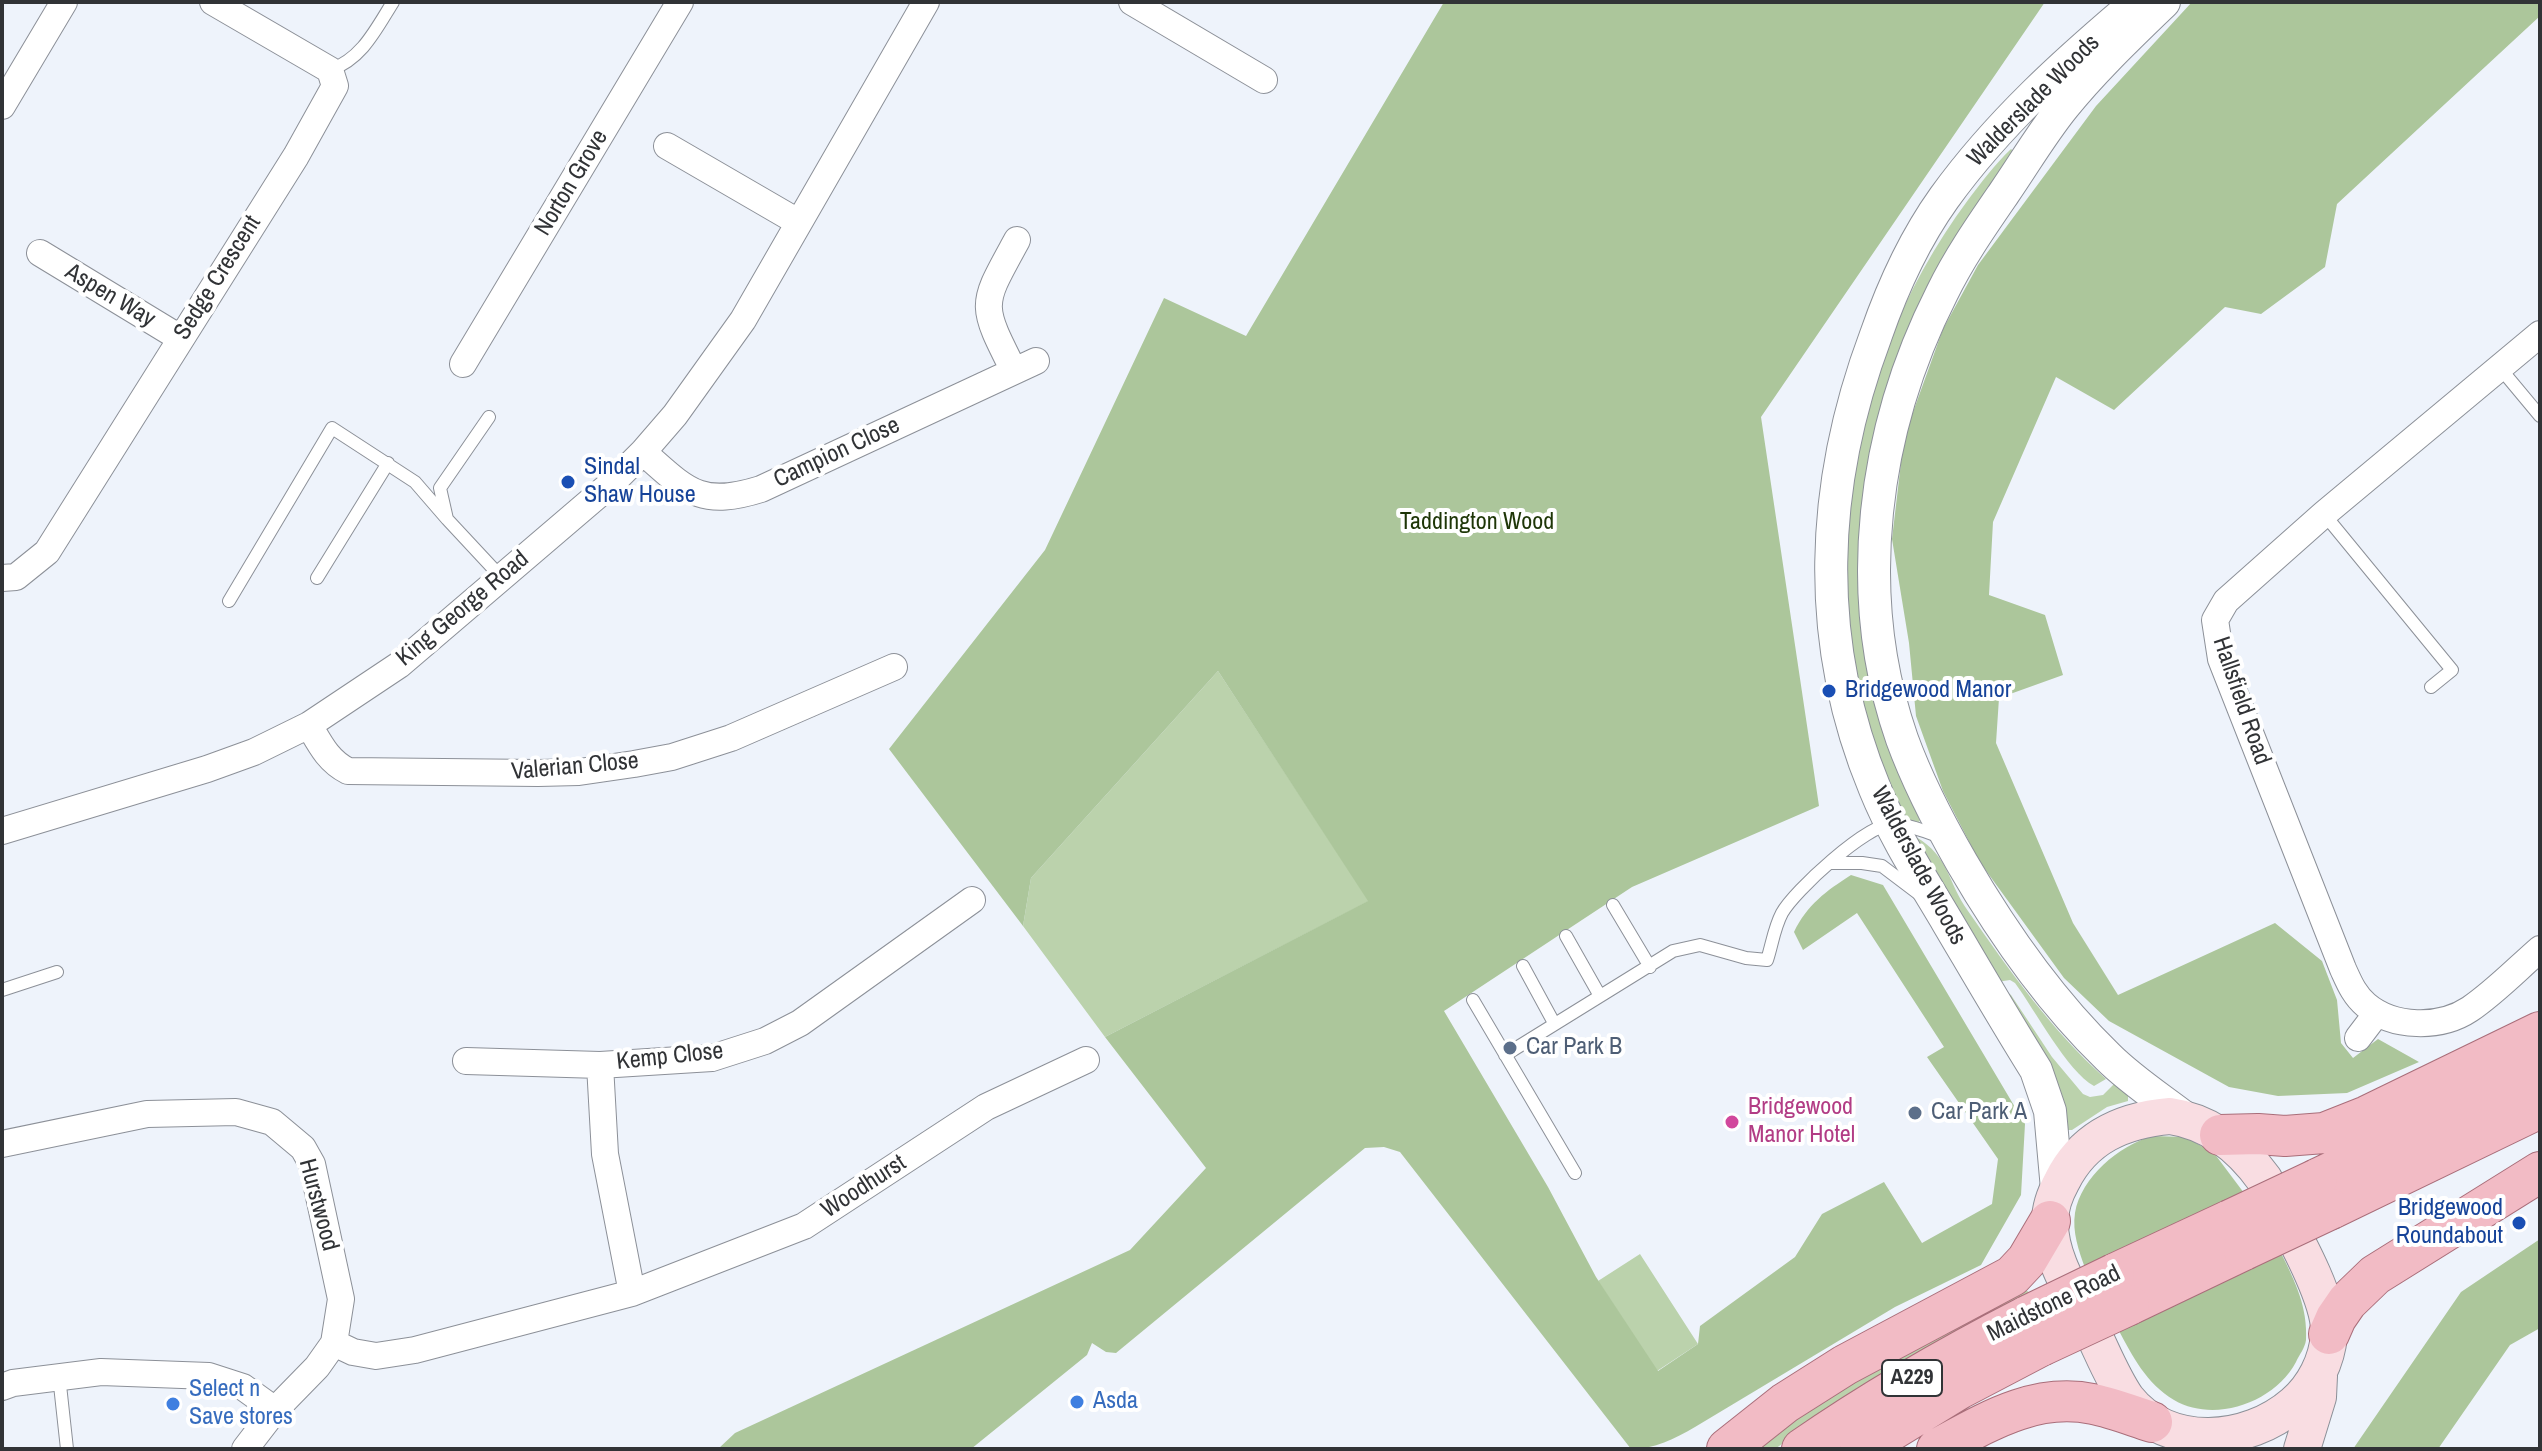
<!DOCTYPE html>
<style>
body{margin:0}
#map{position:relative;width:2542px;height:1451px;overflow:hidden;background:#eef3fb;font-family:"Archivo Narrow",sans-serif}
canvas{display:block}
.frame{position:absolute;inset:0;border:4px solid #313336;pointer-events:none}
</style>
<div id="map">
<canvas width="2542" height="1451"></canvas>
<div class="frame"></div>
</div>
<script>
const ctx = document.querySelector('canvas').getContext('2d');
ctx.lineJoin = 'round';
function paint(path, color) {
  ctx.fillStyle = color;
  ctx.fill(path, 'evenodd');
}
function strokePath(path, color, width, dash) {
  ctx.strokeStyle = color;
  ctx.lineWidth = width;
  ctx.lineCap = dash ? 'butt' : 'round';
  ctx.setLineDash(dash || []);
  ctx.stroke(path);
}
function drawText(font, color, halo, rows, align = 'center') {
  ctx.font = font + ' "Archivo Narrow",sans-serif';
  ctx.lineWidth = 8;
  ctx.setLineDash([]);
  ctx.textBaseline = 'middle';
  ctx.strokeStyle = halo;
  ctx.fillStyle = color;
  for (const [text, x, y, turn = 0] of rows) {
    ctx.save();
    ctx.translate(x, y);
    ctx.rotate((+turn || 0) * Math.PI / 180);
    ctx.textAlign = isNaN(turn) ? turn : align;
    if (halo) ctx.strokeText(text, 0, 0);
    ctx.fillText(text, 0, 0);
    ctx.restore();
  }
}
const green = new Path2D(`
 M2011 149 2015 152 1870 464 1902 779 1920 821 1917 823 1901 816C1806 614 1836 378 1968 200 1981 183 1995 164 2011 149Z
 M1218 671 1369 901 1105 1037 1023 926 1031 878Z
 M1916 837C1950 857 1947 882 1968 911 2009 970 2052 1031 2106 1079L2094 1086C2067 1071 2035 1010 2015 983L2010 980 1997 982 1913 839Z
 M2004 990 2011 995 2052 1057 2083 1094 2090 1097 2103 1095 2114 1084 2128 1095V1101L2107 1107 2072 1130H2067Z
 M1640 1254 1698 1344 1657 1371 1598 1281Z
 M2019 1286 2032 1294 1840 1402 1775 1449H1746L1801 1411Z`);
const forest = new Path2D(`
 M1444 2H2045L1761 417 1819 806 1632 887 1444 1011 1548 1187 1596 1277 1658 1371 1698 1344 1700 1326 1795 1257 1822 1214 1884 1182 1922 1243 1992 1204 1998 1159 1927 1057 1944 1047 1857 913 1803 950 1794 932C1807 905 1826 891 1851 875L1883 885 2025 1124 2021 1195 1981 1265 1895 1307 1695 1427C1674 1439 1655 1449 1631 1449L1400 1152 1384 1147 1365 1148 1116 1353 1106 1352 1092 1343 1087 1355 971 1449H718L735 1433 1130 1250 1206 1168 1105 1037 1368 901 1218 671 1031 878 1023 926 889 749 1045 550 1164 298 1246 336Z
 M2192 2H2540V16L2337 204 2325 267 2261 314 2225 307 2114 410 2056 377 1993 522 1989 595 2045 615 2063 675 1999 698 1996 743 2073 923 2118 995 2275 923 2322 961 2337 1000 2341 1043 2353 1058 2378 1039 2419 1062 2347 1093 2278 1096 2229 1087 2109 1021 2064 978 1979 861 1943 791 1916 716 1909 643 1892 539 1904 437 1943 329 1978 265 2096 106Z
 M2152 1136 2185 1137 2214 1153 2244 1193 2085 1268C2079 1251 2072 1232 2075 1213 2081 1177 2119 1146 2152 1136Z
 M2540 1239V1328L2510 1345 2438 1449H2353L2461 1292Z
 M2281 1253C2295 1281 2308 1308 2306 1340 2305 1348 2299 1355 2296 1362 2275 1402 2215 1424 2174 1400 2146 1383 2133 1357 2118 1329Z`);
const service = new Path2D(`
 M330 70C362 59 376 29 393 2
 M2500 368 2540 416
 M489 417 440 488 447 519 501 577
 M2324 514 2452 670 2431 687
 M317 578 388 463
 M229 601 332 428 415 482 447 519
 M1832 863H1862L1882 866 1919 894
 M1613 905 1650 967
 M1566 936 1600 996
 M1523 966 1554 1023
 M2 990 57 972
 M1473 1000 1575 1173
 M1505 1055 1673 951 1700 945 1746 958 1767 960C1772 945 1774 928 1782 913 1794 891 1867 824 1892 824 1908 824 1926 832 1941 837
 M59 1376 67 1449`);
const minor = new Path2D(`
 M1132 2 1264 80
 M2 106 64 2
 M667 146 798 222
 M40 253 180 338
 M2540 334 2324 514 2226 601 2215 620 2221 659 2343 969C2349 982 2354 995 2366 1005 2393 1028 2440 1029 2470 1009 2495 992 2517 969 2540 949
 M463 364 680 2
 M1014 371C979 302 981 306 1017 240
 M643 452C687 491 700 508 761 489L1036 361
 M2 578 16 577 47 552 296 156 335 86 330 70 213 2
 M309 725C320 744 328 761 348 771L538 773 579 772 634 764 672 757 731 738 894 667
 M2 831 207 769 254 752 309 725 399 665 612 483 643 452 675 415 743 320 926 2
 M2358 1038 2377 1013
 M466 1061 600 1065 712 1058 765 1041 800 1023 972 900
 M600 1065 605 1154 632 1293
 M2 1144 147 1114 236 1112 272 1122 303 1148 312 1164 341 1299 334 1343 317 1367 275 1410 245 1449
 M334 1343 353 1352 376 1356 415 1350 632 1293 804 1226 986 1107 1086 1060
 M2 1387 13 1383 101 1372 209 1376 243 1387 275 1410`);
const tertiary = new Path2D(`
 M2164 2C2129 36 2094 69 2064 106 2042 133 2024 164 2004 193 1982 225 1959 258 1942 293 1873 429 1851 593 1902 739 1918 783 1939 823 1962 863 2002 932 2050 1001 2108 1057 2131 1080 2159 1098 2185 1118
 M2057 1189 2050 1111 2036 1070C2006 1022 1977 972 1948 923 1922 879 1894 836 1875 789 1813 640 1820 484 1876 335 1893 286 1914 240 1944 198 1998 123 2067 61 2137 2`);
const secondary = new Path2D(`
 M2170 1116C2211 1122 2241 1147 2264 1179 2282 1215 2332 1297 2329 1335 2327 1361 2314 1387 2294 1404 2248 1444 2168 1451 2127 1399 2111 1376 2101 1348 2088 1323 2073 1293 2049 1257 2050 1221 2050 1208 2056 1192 2062 1181 2084 1137 2123 1120 2170 1116Z
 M2302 1449 2318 1397 2319 1376`);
const primary = new Path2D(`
 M2220 1135 2258 1134 2285 1136 2324 1133 2367 1116 2540 1032
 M2317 1179 2540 1072
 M2331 1209 2540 1108
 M2114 1274 2230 1220
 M2129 1305 2244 1250
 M2329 1334 2336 1318 2347 1302 2375 1275 2540 1172
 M1727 1449 1785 1403 1845 1365 2012 1276 2027 1260 2050 1221
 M1802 1449C1874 1399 1949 1356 2027 1316
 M1861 1449 1959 1389 2041 1346
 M1937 1449C1987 1422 2035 1392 2093 1404 2113 1408 2133 1416 2152 1422`);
const primaryBridge = new Path2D(`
 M2230 1220 2317 1179
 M2244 1250 2331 1209
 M2027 1316 2114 1274
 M2041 1346 2129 1305`);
const markers = [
 [568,482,8,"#1a4fb4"],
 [1829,691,8,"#1a4fb4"],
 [1510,1048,8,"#5c6f8a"],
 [1915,1113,8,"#5c6f8a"],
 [1732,1122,8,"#d1479c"],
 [2519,1223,8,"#1a4fb4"],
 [1077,1402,8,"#3f7fe0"],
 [173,1404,8,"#3f7fe0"]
];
const shields = [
 [1912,1378,60]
];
const shieldNames = [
 ["A229",1912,1378]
];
const streetNames = [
 ["Walderslade Woods",2034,101,-45],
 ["Norton Grove",572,183,-59],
 ["Sedge Crescent",218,278,-58],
 ["Aspen Way",110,296,31],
 ["Campion Close",837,453,-25],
 ["King George Road",463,609,-40],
 ["Hallsfield Road",2241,701,71],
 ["Valerian Close",575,767,-5],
 ["Walderslade Woods",1918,866,62],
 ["Kemp Close",670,1057,-6],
 ["Woodhurst",864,1187,-33],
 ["Hurstwood",318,1205,75],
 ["Maidstone Road",2054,1304,-26]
];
const transitNames = [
 ["Sindal",584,468],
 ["Shaw House",584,496],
 ["Bridgewood Manor",1845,691],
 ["Bridgewood",2503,1209,"right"],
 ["Roundabout",2503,1237,"right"]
];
const parkNames = [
 ["Taddington Wood",1477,523]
];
const serviceNames = [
 ["Car Park B",1526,1048],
 ["Car Park A",1931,1113]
];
const hotelNames = [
 ["Bridgewood",1748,1108],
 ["Manor Hotel",1748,1136]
];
const shopNames = [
 ["Select n",189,1390],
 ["Save stores",189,1418],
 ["Asda",1093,1402]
];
paint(green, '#bbd2ac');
paint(forest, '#acc69b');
strokePath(service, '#8c9098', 14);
strokePath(minor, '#8c9098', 28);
strokePath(tertiary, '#8c9098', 34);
strokePath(secondary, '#8c9098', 38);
strokePath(primary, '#a96e7a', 42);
strokePath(service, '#fff', 12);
strokePath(minor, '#fff', 26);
strokePath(tertiary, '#fff', 32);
strokePath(secondary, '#f9dde2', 36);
strokePath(primary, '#f2bbc5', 40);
strokePath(primaryBridge, '#a96e7a', 42, []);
strokePath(primaryBridge, '#f2bbc5', 40);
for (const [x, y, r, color] of markers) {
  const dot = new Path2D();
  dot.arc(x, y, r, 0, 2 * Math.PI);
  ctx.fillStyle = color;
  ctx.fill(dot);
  strokePath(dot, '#fff', 3);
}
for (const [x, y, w] of shields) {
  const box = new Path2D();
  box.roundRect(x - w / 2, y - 18, w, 36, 6);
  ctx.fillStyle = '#fff';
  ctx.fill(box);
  strokePath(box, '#313336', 2);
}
drawText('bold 22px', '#313336', null, shieldNames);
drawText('24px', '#313336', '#fff', streetNames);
drawText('24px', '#164399', '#fff', transitNames, 'left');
drawText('24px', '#1e3607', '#fff', parkNames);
drawText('24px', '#4e5e75', '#fff', serviceNames, 'left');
drawText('24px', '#b23c85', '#fff', hotelNames, 'left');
drawText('24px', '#366cbe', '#fff', shopNames, 'left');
</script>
